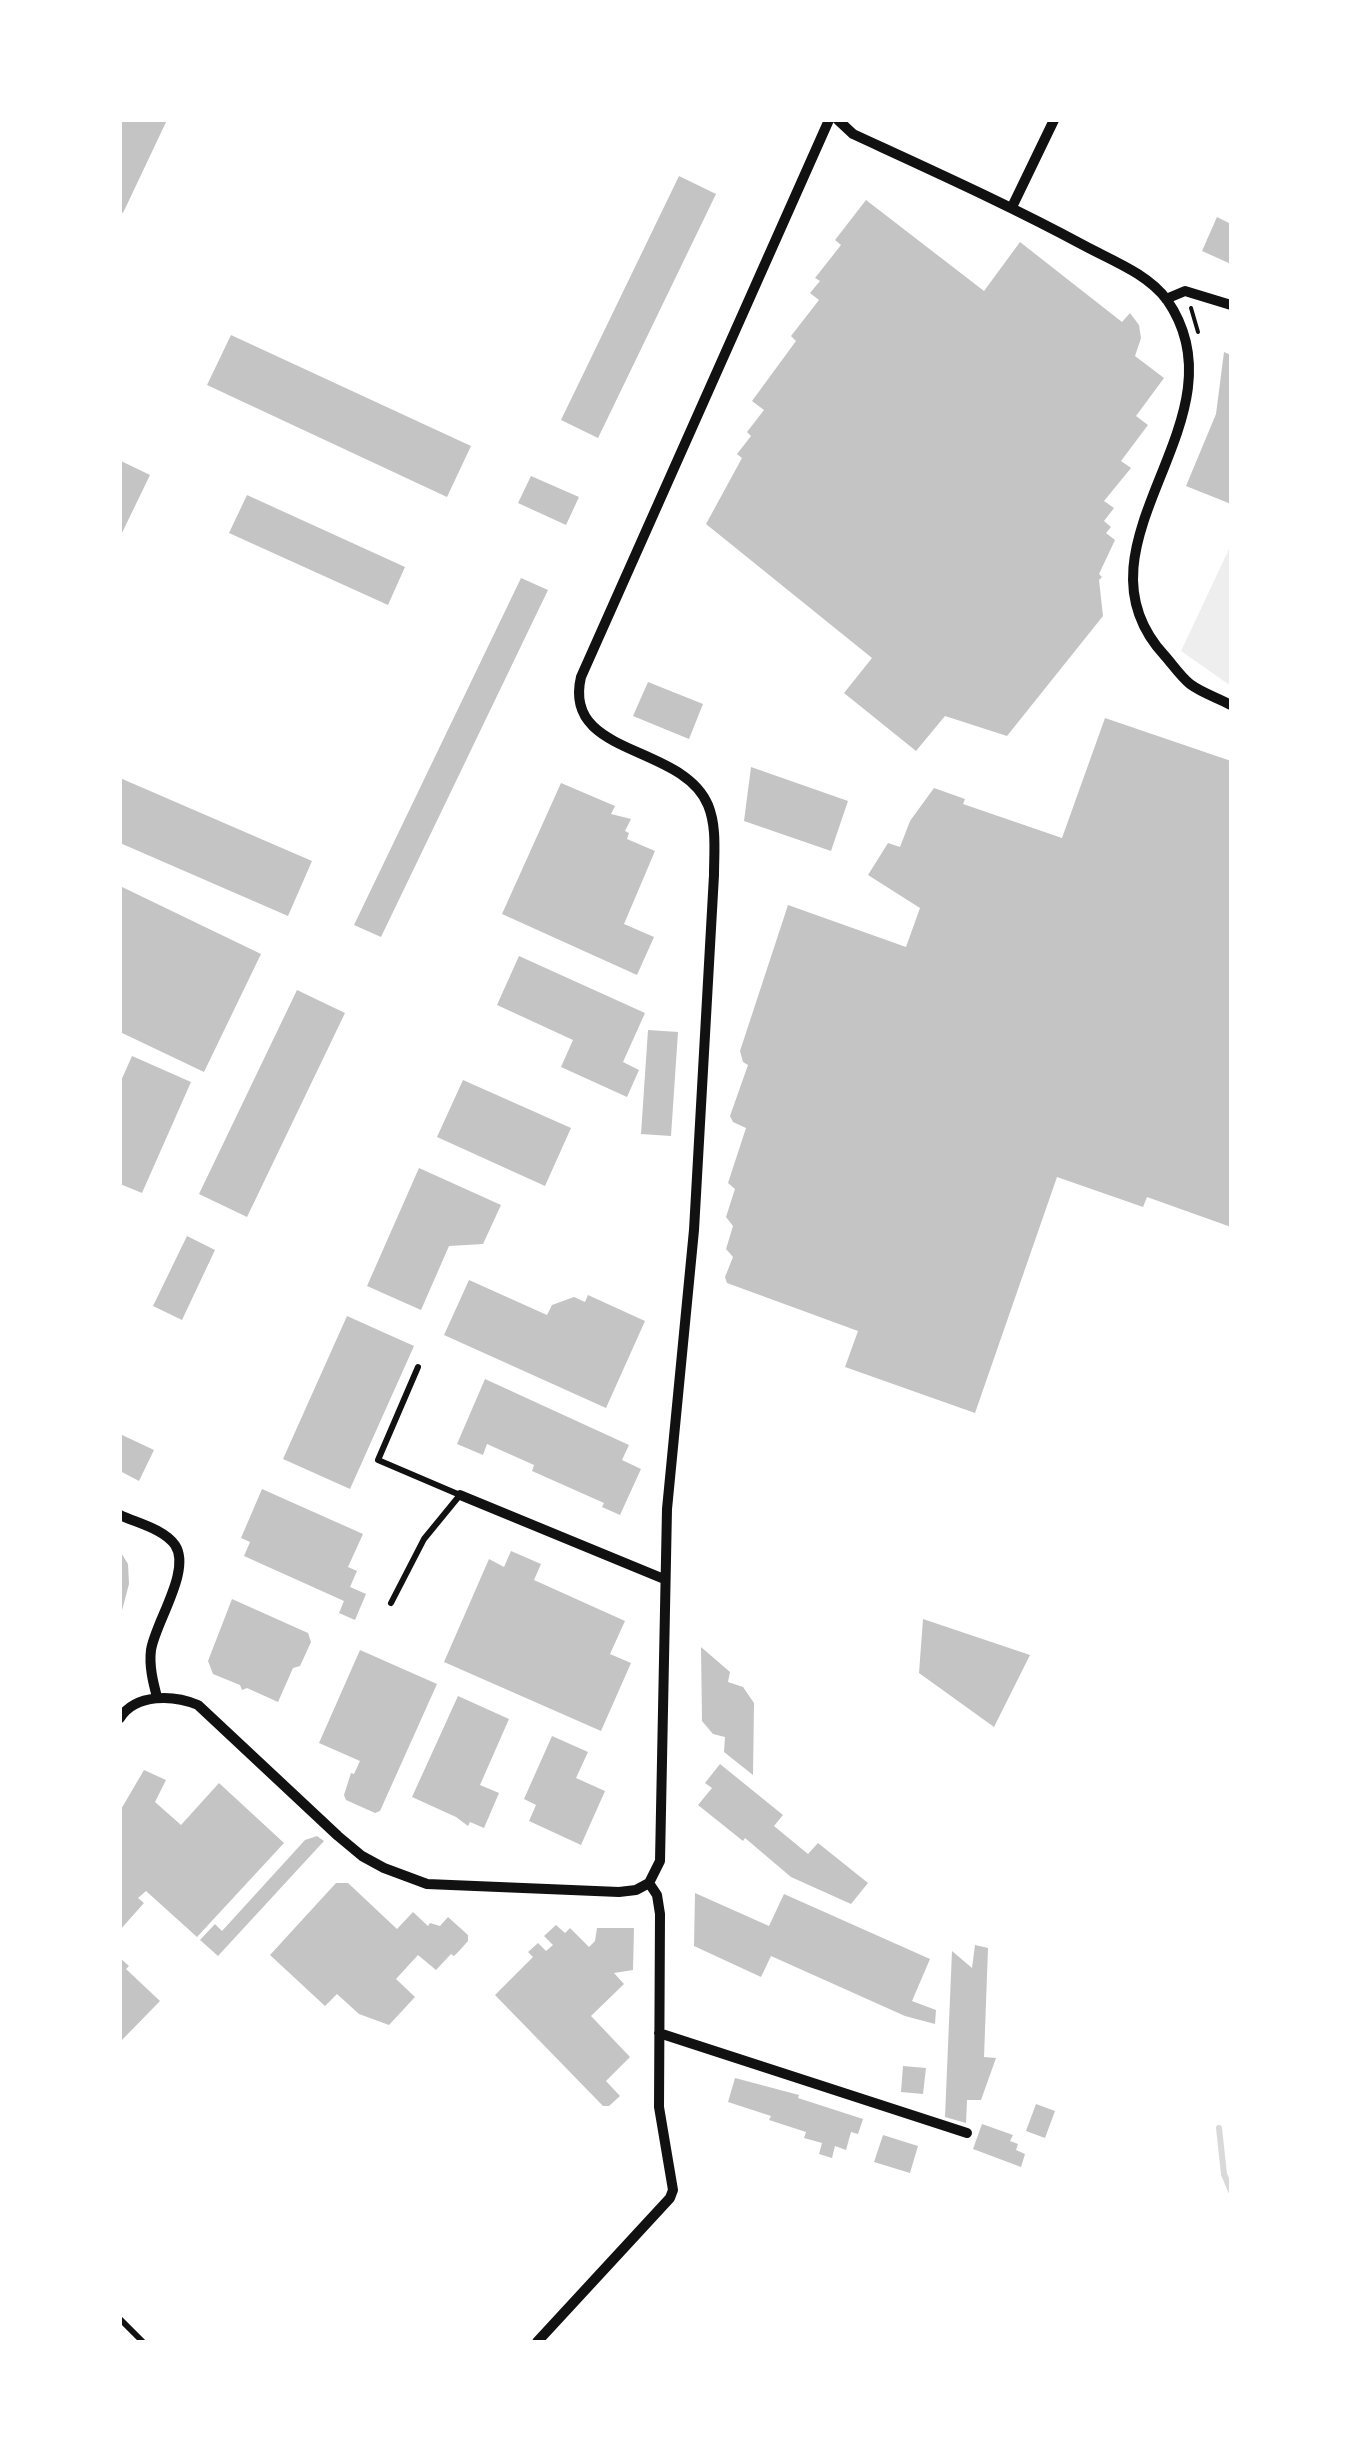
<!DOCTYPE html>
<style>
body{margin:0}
#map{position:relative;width:1351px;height:2462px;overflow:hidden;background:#fff;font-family:Merriweather,serif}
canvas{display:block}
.frame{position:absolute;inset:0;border:122px solid #fff;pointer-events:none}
</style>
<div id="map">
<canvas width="1351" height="2462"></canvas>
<div class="frame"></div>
</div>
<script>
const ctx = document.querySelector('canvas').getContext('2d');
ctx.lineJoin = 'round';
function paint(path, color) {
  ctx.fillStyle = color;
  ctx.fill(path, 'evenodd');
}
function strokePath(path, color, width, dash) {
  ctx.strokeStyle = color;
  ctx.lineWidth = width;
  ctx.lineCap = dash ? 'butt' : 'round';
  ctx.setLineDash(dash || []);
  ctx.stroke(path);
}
const green = new Path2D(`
 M1231 545V686L1181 651Z`);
const stream = new Path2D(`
 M1219 2128 1224 2174 1231 2191`);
const building = new Path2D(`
 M120 120H167L123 213 120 211Z
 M679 176 716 194 598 438 561 420Z
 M866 200 984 291 1020 242 1122 322 1130 313 1139 325 1141 338 1135 356 1164 378 1136 416 1148 425 1121 461 1131 468 1104 501 1114 508 1104 521 1111 527 1106 533 1115 540 1099 574 1102 577 1099 580 1103 616 1007 736 945 716 916 751 844 693 872 658 706 524 742 458 737 454 751 436 747 432 764 410 752 401 796 341 791 336 819 300 810 293 820 281 815 278 841 245 835 240Z
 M1217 217 1231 224V264L1202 251Z
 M231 335 471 446 447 497 207 385Z
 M1224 352 1231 355V504L1186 486 1216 414Z
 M121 461 150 475 120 537V464Z
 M531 476 579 497 566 525 518 503Z
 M247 495 405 567 388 605 229 533Z
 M521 578 548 590 381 937 354 925Z
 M648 682 703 704 689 739 633 716Z
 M1105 718 1231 761V1227L1147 1197 1143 1207 1057 1177 975 1413 845 1367 858 1331 727 1283 725 1277 733 1257 726 1249 733 1226 726 1217 735 1189 728 1183 746 1128 733 1122 730 1116 748 1065 743 1062 740 1051 788 905 906 947 920 908 868 875 888 843 900 847 910 821 934 788 965 799 963 804 1062 838Z
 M751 767 848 801 831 851 744 821Z
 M120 778 312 861 288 916 120 843Z
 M561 783 615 806 611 814 631 819 625 831 629 833 627 839 655 851 624 924 654 937 637 975 502 914Z
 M120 886 261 954 204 1072 120 1032Z
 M519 956 645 1013 623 1062 639 1070 627 1097 561 1067 573 1040 497 1005Z
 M297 990 345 1013 247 1217 199 1194Z
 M648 1030 678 1032 671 1136 641 1134Z
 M132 1056 191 1082 142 1193 120 1184V1083Z
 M463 1080 571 1128 545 1186 437 1137Z
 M419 1168 501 1205 483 1244 449 1246 421 1310 367 1286Z
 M187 1236 215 1250 182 1320 153 1306Z
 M469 1280 547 1315 552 1305 574 1297 585 1302 588 1295 645 1321 606 1408 444 1335Z
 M347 1316 414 1346 350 1489 283 1459Z
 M485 1379 629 1445 622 1460 641 1469 620 1515 602 1507 604 1503 532 1471 534 1465 487 1444 483 1455 457 1444Z
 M120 1434 154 1450 139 1481 120 1471Z
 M262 1489 363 1534 348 1567 357 1571 350 1587 366 1594 355 1620 339 1613 344 1601 244 1556 250 1542 241 1538Z
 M120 1551 128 1564 129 1584 120 1618Z
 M511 1551 541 1564 534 1580 625 1621 610 1654 631 1663 601 1731 444 1662 489 1559 504 1567Z
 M232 1599 308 1633 311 1642 300 1666 293 1668 278 1702 247 1688 242 1690 240 1685 213 1674 208 1661Z
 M923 1619 1030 1655 994 1727 919 1673Z
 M701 1647 730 1672 728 1682 743 1687 754 1703 753 1775 724 1752 725 1737 713 1734 702 1721Z
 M360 1650 437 1684 380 1811 375 1813 346 1800 344 1795 351 1773 354 1774 360 1761 319 1743Z
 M458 1696 509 1719 480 1785 499 1793 484 1828 470 1822 468 1826 456 1817 412 1797Z
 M552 1736 588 1752 576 1778 605 1791 581 1845 529 1821 536 1805 524 1799Z
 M720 1764 783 1815 774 1826 808 1854 818 1843 868 1883 851 1904 791 1877 745 1838 743 1841 698 1805 712 1788 705 1783Z
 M144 1770 166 1780 155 1802 181 1825 219 1783 284 1843 197 1937 146 1891 138 1898 144 1903 120 1930V1811Z
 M317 1836 324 1841 218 1956 200 1940 215 1924 222 1931 305 1840Z
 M336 1883H348L397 1929 413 1912 428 1926 430 1923 440 1926 448 1917 468 1935V1941L460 1950 454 1956 451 1954 436 1970 418 1955 396 1979 415 1997 389 2025 359 2014 337 1994 325 2006 270 1955Z
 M695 1893 769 1926 784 1894 930 1959 912 2001 936 2010 935 2024 905 2016 771 1956 761 1977 694 1946Z
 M556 1925 565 1933 570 1928 589 1947 595 1941 597 1928H634L633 1970 614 1973 624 1984 591 2016 630 2057 606 2081 620 2096 609 2106H603L495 1995 533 1957 528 1952 538 1943 546 1951 553 1945 544 1936Z
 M975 1945 988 1948 984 2057 996 2058 981 2100H967L966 2123 945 2117 952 1951 972 1968Z
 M120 1958 129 1966 126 1969 160 2001 122 2040Z
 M903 2066 926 2068 923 2094 901 2092Z
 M735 2078 799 2095 798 2098 863 2119 858 2134 851 2132 846 2150 835 2146 832 2158 819 2154 822 2143 804 2138 806 2132 769 2120 771 2116 728 2102Z
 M1036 2104 1055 2111 1045 2138 1026 2131Z
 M982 2124 1013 2135 1010 2141 1018 2144 1016 2150 1025 2154 1021 2167 973 2149Z
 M883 2135 918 2146 910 2173 874 2162Z`);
const path = new Path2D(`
 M1191 308 1198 332`);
const service = new Path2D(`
 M391 1603 424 1539 460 1495 378 1460 418 1367
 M120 2319 143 2342`);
const minor = new Path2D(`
 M838 120 853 134C931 170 1009 205 1085 246 1113 261 1148 274 1167 300 1251 421 1061 544 1165 656 1173 665 1181 677 1190 684 1202 693 1218 698 1231 705
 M1012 207 1054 120
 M1166 299 1185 291 1231 305
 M460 1495 664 1579
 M120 1515C137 1523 164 1529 175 1545 192 1570 155 1623 151 1650 149 1666 153 1682 157 1697
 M120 1718C136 1693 174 1695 198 1705L338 1836 362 1856 384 1868 427 1884 619 1892 636 1890 649 1883
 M649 1883 660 1861 667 1509 694 1230 714 875C714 852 717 827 708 805 682 743 562 757 581 677L829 120
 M659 2033 967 2133
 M537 2342 670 2198 673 2190 659 2107 660 1914 657 1895 649 1883`);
paint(green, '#eee');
strokePath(stream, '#d9d9d9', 6);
paint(building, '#c4c4c4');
strokePath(path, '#111', 4);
strokePath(service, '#111', 6);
strokePath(minor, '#111', 10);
</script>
